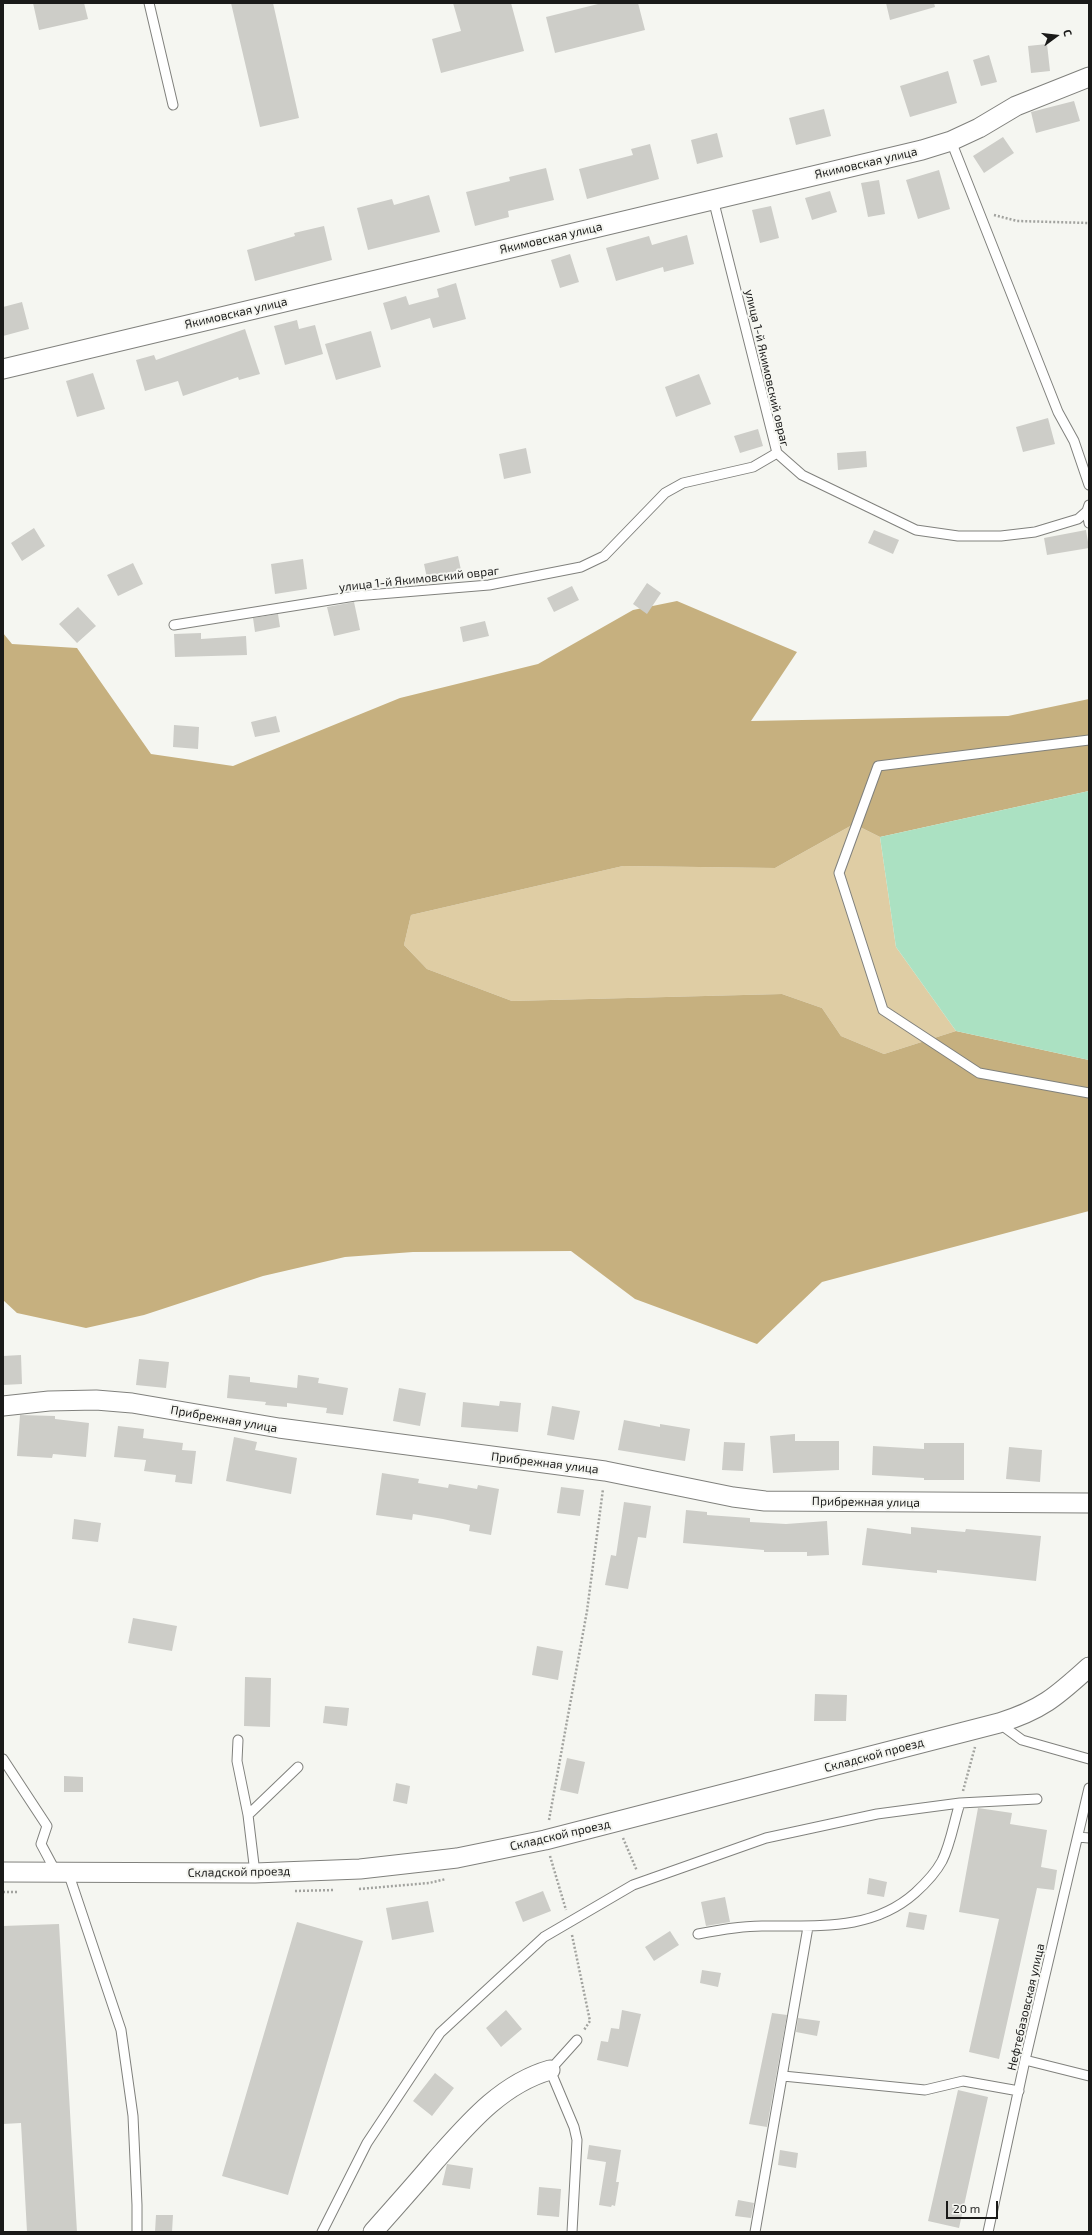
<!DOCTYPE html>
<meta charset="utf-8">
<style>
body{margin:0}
#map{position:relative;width:1092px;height:2235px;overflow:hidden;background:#f5f6f1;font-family:"Exo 2",sans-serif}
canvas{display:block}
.frame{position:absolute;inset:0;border:4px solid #1a1a19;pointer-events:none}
.north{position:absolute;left:1036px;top:16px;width:40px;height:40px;-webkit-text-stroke:3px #f5f6f1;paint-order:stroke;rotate:75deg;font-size:11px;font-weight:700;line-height:16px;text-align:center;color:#1a1a19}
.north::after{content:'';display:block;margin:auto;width:14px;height:18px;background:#1a1a19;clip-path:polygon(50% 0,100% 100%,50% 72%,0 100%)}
.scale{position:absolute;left:946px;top:2201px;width:52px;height:18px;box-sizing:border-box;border:2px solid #1a1a19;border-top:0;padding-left:5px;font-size:12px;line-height:14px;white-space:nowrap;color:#1a1a19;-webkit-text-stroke:3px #f5f6f1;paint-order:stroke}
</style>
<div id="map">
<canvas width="1092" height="2235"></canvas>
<div class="frame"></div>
<div class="north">С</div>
<div class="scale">20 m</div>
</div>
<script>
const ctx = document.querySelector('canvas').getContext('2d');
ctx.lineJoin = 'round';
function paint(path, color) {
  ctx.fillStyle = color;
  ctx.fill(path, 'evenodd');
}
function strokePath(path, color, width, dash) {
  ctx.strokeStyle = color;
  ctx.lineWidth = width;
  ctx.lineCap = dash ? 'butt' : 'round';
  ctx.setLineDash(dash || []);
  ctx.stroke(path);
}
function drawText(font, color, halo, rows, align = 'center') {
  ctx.font = font + ' "Exo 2",sans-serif';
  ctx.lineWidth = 4;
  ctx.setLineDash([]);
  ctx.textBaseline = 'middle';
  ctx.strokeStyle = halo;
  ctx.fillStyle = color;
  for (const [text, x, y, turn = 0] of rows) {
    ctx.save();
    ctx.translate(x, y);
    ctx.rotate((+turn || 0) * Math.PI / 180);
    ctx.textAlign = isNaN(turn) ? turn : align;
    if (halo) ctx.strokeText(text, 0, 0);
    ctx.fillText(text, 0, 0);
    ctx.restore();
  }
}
const green = new Path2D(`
 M854 824 880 837 896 947 956 1031 884 1054 841 1036 822 1008 782 994 512 1001 427 969 404 945 411 915 623 866 775 868Z`);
const forest = new Path2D(`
 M677 601 797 652 751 721 1008 716 1089 699V791L880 837 854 824 775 868 623 866 411 915 404 945 427 969 512 1001 782 994 822 1008 841 1036 884 1054 956 1031 1089 1060V1211L822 1282 757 1344 635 1299 571 1251 413 1252 345 1257 263 1276 144 1315 86 1328 17 1313 3 1300V633L12 644 77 648 151 754 233 766 400 698 538 664 633 610Z`);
const water = new Path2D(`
 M1089 791V1060L956 1031 896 947 880 837Z`);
const building = new Path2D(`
 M33 3H84L88 19 39 30Z
 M231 3H273L299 118 260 127Z
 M453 3H511L524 51 441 73 432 39 461 31Z
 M602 3H638L645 30 555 53 546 17Z
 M886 3H934L935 7 890 20Z
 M1047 44 1050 71 1031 73 1028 46Z
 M989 55 997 82 981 86 973 60Z
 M948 71 957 103 910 117 900 86Z
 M1074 101 1080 121 1036 133 1031 112Z
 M824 109 831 136 796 145 789 118Z
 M717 133 723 157 697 164 691 140Z
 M1003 137 1014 153 984 173 973 156Z
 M650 144 659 179 587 199 579 169 633 155 631 149Z
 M546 168 554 200 508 211 509 217 475 226 466 192 510 181 509 177Z
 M939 170 950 209 918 219 906 180Z
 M879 180 885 214 868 217 861 183Z
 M830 191 837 212 812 220 805 198Z
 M429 195 440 232 368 250 357 208 392 199 394 205Z
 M771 206 779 238 760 243 752 210Z
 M324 226 332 260 255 281 247 250 295 236 294 233Z
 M687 235 694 264 664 272 663 267 616 281 606 248 649 236 652 245Z
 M570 254 579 282 560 288 551 260Z
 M456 283 466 319 433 328 430 318 391 330 383 303 406 296 409 305 439 297 437 289Z
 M22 302 29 329 3 336V307Z
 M297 320 299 329 315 325 323 354 285 365 274 326Z
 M245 329 260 374 239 380 238 377 183 396 178 381 145 391 136 360 154 355 156 360Z
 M371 331 381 367 336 380 325 344Z
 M93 373 105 409 77 417 66 381Z
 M699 374 711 404 676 417 665 387Z
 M1048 418 1055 444 1023 452 1016 427Z
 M758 429 763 446 740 453 734 436Z
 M526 448 531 473 504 479 499 454Z
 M866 451 867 467 838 470 837 453Z
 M34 528 45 546 22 561 11 543Z
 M874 530 899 540 893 554 868 543Z
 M1086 530 1089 548 1047 555 1044 538Z
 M458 556 461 570 427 578 424 564Z
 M303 559 307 589 275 594 271 564Z
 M133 563 143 584 118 596 107 575Z
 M647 583 661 593 647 614 633 604Z
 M572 586 579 600 554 612 547 598Z
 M354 602 360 630 334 636 327 607Z
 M78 607 96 626 77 643 59 624Z
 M278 614 280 627 255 632 253 618Z
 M485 621 489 636 463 642 460 627Z
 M201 633V639L246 636 247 655 175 657 174 634Z
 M276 716 280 732 255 737 251 722Z
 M174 725 199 727 198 749 173 747Z
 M21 1355 22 1384 3 1385V1356Z
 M139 1359 169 1362 166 1388 136 1385Z
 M229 1375 250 1377V1382L297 1388 298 1375 319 1378 318 1383 348 1388 343 1415 326 1413 327 1408 287 1403V1407L265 1405 266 1402 227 1398Z
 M399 1388 426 1393 420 1426 393 1421Z
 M500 1401 521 1403 518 1432 461 1427 463 1402 499 1406Z
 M552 1406 580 1411 574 1440 547 1435Z
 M20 1415 55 1416V1419L89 1423 86 1457 53 1454 52 1458 17 1456Z
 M624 1420 660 1427V1424L690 1429 685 1461 618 1450Z
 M118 1426 144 1429 143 1438 183 1443 182 1450 196 1451 192 1484 175 1482 176 1475 144 1471 146 1460 114 1457Z
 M795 1434V1441H839V1470L773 1473 770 1436Z
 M234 1437 257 1442 255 1450 297 1458 291 1494 226 1481Z
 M724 1442 745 1443 743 1471 722 1470Z
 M924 1443H964V1480H924V1478L872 1475 873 1446 924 1449Z
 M1009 1447 1042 1450 1040 1482 1006 1479Z
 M382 1473 419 1479 418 1483 448 1488 449 1484 477 1489 478 1485 499 1489 491 1535 469 1531 470 1525 443 1519 413 1514 412 1520 376 1515Z
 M561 1487 584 1490 580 1516 557 1513Z
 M624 1502 651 1506 646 1538 638 1537 628 1589 605 1585 611 1555 616 1556Z
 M686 1510 707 1512V1515L750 1518V1522L786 1524 827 1521 829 1555 807 1556V1552H764V1550L683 1543Z
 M74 1519 101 1523 98 1542 72 1539Z
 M911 1527 965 1532 966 1529 1041 1536 1036 1581 937 1570V1573L862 1565 867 1528 911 1534Z
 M133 1618 177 1626 172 1651 128 1643Z
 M537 1646 563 1651 558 1680 532 1675Z
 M245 1677 271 1678 270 1727 244 1726Z
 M815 1694 847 1695 846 1721H814Z
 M325 1706 349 1708 347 1726 323 1723Z
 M567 1758 585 1762 578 1794 560 1790Z
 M64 1776 83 1777V1792H64Z
 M396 1783 410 1786 407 1804 393 1801Z
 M978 1808 1012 1813 1010 1824 1047 1830 1041 1867 1057 1870 1054 1890 1037 1888 999 2059 969 2052 999 1919 959 1912Z
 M869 1878 887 1882 884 1897 867 1894Z
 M543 1891 551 1911 523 1922 515 1902Z
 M725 1897 730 1922 706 1926 701 1902Z
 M428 1901 434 1932 392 1940 386 1908Z
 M909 1912 927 1915 924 1930 906 1927Z
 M297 1922 363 1941 288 2195 222 2176Z
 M59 1924 77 2232H27L21 2123 3 2124V1926Z
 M670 1931 679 1945 654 1961 645 1947Z
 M702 1970 721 1973 718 1987 700 1983Z
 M506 2010 522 2029 501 2047 486 2028Z
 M622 2010 641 2014 628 2067 597 2060 601 2041 608 2042 611 2028 619 2029Z
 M772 2013 787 2015 767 2127 749 2124Z
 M798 2018 820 2021 817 2036 796 2032Z
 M435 2073 454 2088 432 2116 413 2101Z
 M958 2090 988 2097 959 2228 928 2221Z
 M589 2145 621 2150 616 2182H619L615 2206 612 2205 611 2207 599 2205 606 2162 587 2159Z
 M780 2150 798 2153 796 2168 778 2165Z
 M447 2164 473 2168 470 2189 442 2185Z
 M539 2187 561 2189 559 2217 537 2215Z
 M738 2200 754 2203 751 2218 735 2216Z
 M156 2215H173L172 2232H155Z`);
const path = new Path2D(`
 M994 215 1017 221 1089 223
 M963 1791 975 1747
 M549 1820 587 1611 603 1489
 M623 1838 637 1871
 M550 1856 566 1910
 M359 1889 429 1883 446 1879
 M295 1891 334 1890
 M3 1892H18
 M572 1935 590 2021 584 2030`);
const lane = new Path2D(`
 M149 3 173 105
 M951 141 1058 412 1074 441 1089 485
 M777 453 802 475 916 530 958 536H1001L1035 532 1078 519 1087 511 1089 505
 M1087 511 1089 523
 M174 625 355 596 489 585 581 567 604 556 665 493 683 483 753 467 777 453 713 199
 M1089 740 878 766 839 873 883 1010 979 1073 1089 1093
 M1000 1724 1022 1740 1089 1759
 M238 1740 237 1761 248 1815 255 1873
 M3 1759 47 1826 41 1844 56 1872
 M248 1815 298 1767
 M1078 1837 1089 1838
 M68 1872 121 2030 133 2116 137 2205V2232
 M698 1934C719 1930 740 1926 762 1926 816 1925 871 1932 915 1893 926 1883 935 1874 942 1861 951 1843 954 1821 960 1803
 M1025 2060 1089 2076
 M783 2076 925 2090 963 2081 1019 2091
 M322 2232 367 2143 440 2033 544 1937 633 1885 766 1838 877 1814 960 1803 1037 1799
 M572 2232 577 2140 574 2127 550 2070 577 2040
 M755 2232 808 1927
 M988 2232 1025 2060 1089 1788`);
const street = new Path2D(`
 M3 369 922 150 951 141 979 128 1016 106 1089 77
 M3 1406 49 1401 96 1400 132 1403 279 1428 605 1471 733 1497 765 1501 1089 1503
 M3 1872 255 1873 360 1869 457 1858 545 1840 999 1723C1041 1710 1056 1697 1089 1667
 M373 2232C394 2208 415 2185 435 2161 468 2124 501 2084 550 2070`);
const streetNames = [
 ["Якимовская улица",866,163,-13],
 ["Якимовская улица",551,238,-13],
 ["Якимовская улица",236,313,-13],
 ["улица 1-й Якимовский овраг",767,368,77],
 ["улица 1-й Якимовский овраг",419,579,-6],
 ["Прибрежная улица",224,1419,10],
 ["Прибрежная улица",545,1463,7],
 ["Прибрежная улица",866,1502,1],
 ["Складской проезд",874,1755,-15],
 ["Складской проезд",560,1835,-13],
 ["Складской проезд",239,1872,-1],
 ["Нефтебазовская улица",1026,2007,-77]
];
paint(green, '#dfcda4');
paint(forest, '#c6b07f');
paint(water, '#abe1c2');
paint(building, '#cdcdc8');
strokePath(lane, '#80817d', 11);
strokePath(street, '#80817d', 21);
strokePath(path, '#a2a39f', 2.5, [2, 2]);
strokePath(lane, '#fff', 9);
strokePath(street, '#fff', 19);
drawText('12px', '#1a1a19', '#f5f6f1', streetNames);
</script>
